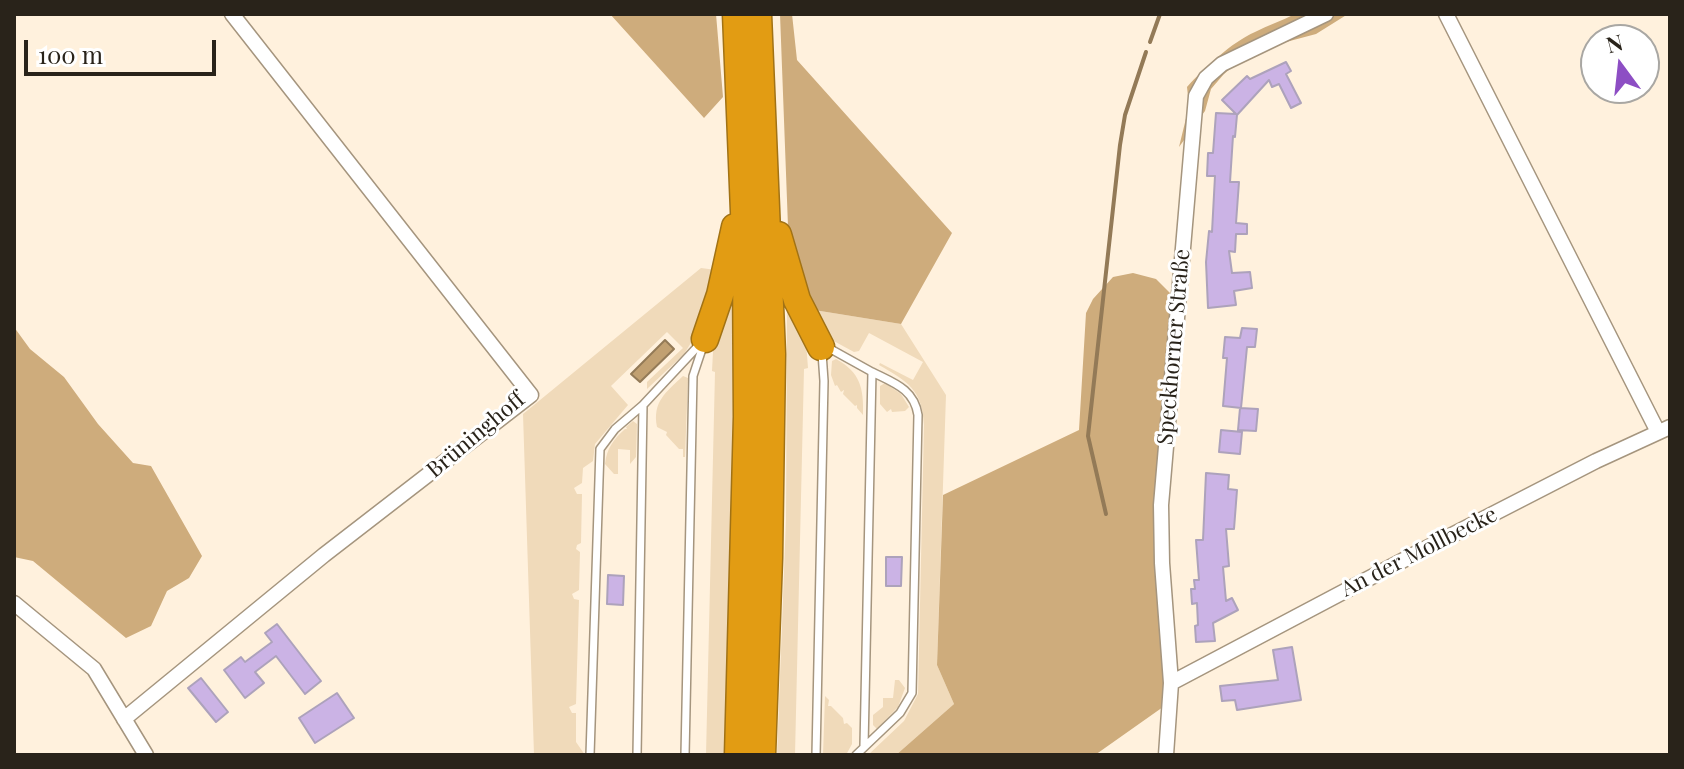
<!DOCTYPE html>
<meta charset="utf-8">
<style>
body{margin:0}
#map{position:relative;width:1684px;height:769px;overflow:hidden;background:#fff1dd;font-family:"Playfair Display",serif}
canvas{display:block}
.frame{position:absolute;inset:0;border:16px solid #29231a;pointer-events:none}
.north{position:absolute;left:1580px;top:24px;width:80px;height:80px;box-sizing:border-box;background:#fff;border:2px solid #a9a7a3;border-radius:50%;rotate:345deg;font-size:22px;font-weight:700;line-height:32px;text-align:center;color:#29231a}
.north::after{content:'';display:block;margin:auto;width:28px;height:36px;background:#8d4ec4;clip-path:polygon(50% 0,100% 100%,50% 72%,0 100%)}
.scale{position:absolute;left:24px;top:40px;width:192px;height:36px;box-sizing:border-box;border:4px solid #29231a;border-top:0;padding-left:10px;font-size:24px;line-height:28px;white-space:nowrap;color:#29231a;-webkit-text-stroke:6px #fff;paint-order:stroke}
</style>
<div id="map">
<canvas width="1684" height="769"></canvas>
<div class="frame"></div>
<div class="north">N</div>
<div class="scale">100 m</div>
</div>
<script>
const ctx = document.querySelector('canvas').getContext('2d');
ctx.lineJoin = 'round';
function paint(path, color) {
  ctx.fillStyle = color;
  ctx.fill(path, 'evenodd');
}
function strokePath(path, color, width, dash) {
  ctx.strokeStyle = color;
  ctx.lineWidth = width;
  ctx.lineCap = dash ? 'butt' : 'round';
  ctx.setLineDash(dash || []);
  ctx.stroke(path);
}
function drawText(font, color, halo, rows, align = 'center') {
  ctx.font = font + ' "Playfair Display",serif';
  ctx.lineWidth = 6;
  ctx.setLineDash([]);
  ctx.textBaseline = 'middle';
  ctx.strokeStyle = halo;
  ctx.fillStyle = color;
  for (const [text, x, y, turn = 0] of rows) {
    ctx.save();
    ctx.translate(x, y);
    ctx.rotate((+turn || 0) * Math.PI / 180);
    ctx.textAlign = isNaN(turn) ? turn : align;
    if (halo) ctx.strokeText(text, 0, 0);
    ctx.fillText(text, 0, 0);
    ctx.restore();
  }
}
const green = new Path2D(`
 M701 268 716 270 694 338 684 354 647 389V382L683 348 667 332 611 386 628 405 595 444 593 461 583 468 582 483 574 488 577 494H582L581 543 577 545 576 549 580 552 579 590 572 594 574 599 579 600 576 704 569 707 572 713H576V742L585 755H534L523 414Z
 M733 272 734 437 724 755H706L715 372 712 371 714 333Z
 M787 298 806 342 808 368 804 369 795 755H777L786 519Z
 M808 309 901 324 946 395 937 665 954 704 896 755H868L904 721 918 694 924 425C922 389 908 382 879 365L880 363 913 380 923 362 869 333 859 351 854 352 830 339Z
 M836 359C860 372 864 388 863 415L857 408V405L855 406 843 394 844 390 841 392 837 385 835 386 831 375 832 361Z
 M683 376 688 378 685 457H683V449H679L666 435 667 432 657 427C652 402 666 392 683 376Z
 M885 383 901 394 909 407 905 411 892 412 891 409 887 412 880 404V386Z
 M633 421 637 424 636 457 630 464V450L618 449V474H614L605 464C607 448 613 440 625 429H627L626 427Z
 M895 680H899L905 688 898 707 877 729 873 725V715L883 707V698H893Z
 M825 696 829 700 828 706H831L843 718 844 724 847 723 852 728V744L846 755H823Z`);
const forest = new Path2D(`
 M610 14H716L723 97 704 118Z
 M780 14H792L797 60 952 233 901 324 808 309 789 253Z
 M1295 14H1348L1316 34 1286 42 1237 63 1224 74 1211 89 1205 111 1179 147 1189 106 1187 87C1204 68 1232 42 1255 32 1268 25 1282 21 1295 14Z
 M1133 273 1156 279 1172 295 1163 707 1095 755H896L954 704 937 665 943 495 1079 430 1086 313 1093 299 1113 277Z
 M14 327 30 349 64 377 98 424 133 463 151 466 202 556 189 578 167 591 151 626 126 638 33 561 14 557Z`);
const water = new Path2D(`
 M665 340 674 349 640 382 631 374Z`);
const stream = new Path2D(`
 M1150 42 1160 14
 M1106 514 1088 436 1120 145 1125 115 1146 52`);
const building = new Path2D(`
 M1286 62 1291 71 1286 74 1301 103 1291 108 1279 84 1272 87 1269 80 1237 115 1235 137 1233 136 1230 182H1239L1236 223 1247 224V234H1236L1235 252 1229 251 1232 273 1250 272 1252 288 1234 291 1236 305 1208 308 1206 262 1209 231 1212 232 1215 176H1207L1208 153H1213L1216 113 1236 114 1222 100 1247 76 1250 79Z
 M1242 328 1257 329 1255 347H1247L1241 408 1223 406 1227 358H1223L1225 337 1240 338Z
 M1240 408 1258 409 1256 431 1238 430Z
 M1221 430 1242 432 1240 454 1219 452Z
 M1206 473 1229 475 1228 489 1237 490 1234 529H1226L1229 566 1223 567 1226 601 1232 598 1238 610 1213 623 1215 641 1196 642 1195 626 1198 625 1197 603 1192 604 1191 589H1195L1194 580H1199L1196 540H1203Z
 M886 557H902L901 586H886Z
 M608 575 624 576 623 605 607 604Z
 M277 624 321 681 305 694 276 656 255 672 264 683 245 698 224 670 241 657 245 662 272 642 265 633Z
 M1292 647 1301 700 1237 710 1235 700 1222 701 1220 686 1278 680 1273 650Z
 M201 678 228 712 216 722 188 688Z
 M337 693 354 718 315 743 299 718Z`);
const lane = new Path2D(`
 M827 347 872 372 864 746
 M590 755 600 449 615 429 643 405
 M637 755 643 405 700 344
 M685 755 693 376 704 343
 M816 755 824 381 822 353
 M856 755 900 713 912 693 918 415C914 389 894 383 872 372`);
const street = new Path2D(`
 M1446 14 1658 432
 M14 603 94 669 146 755
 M1171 683 1415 554 1596 461 1670 427
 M124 719 324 555 531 395 232 14
 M1166 755 1171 683 1162 563 1161 505 1196 96 1206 78 1222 64 1326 14`);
const highway = new Path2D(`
 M736 14 746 261 747 417 738 755
 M758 14 772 354 769 558 762 755
 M778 235 797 300 821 347
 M705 339 720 295 735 227`);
const streetNames = [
 ["Speckhorner Straße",1174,347,-85],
 ["Brüninghoff",476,435,-40],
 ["An der Mollbecke",1419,552,-27]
];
paint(green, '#f0daba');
paint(forest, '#ceac7c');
paint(water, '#c1a071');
strokePath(water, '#937a57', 2);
strokePath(stream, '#937a57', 4);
paint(building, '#cbb3e5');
strokePath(building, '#ada2bb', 2);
strokePath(lane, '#a5957e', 10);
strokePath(street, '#a5957e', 17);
strokePath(highway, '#a17215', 29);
strokePath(lane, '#fff', 7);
strokePath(street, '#fff', 14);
strokePath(highway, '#e29c13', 26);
drawText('22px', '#29231a', '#fff', streetNames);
</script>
